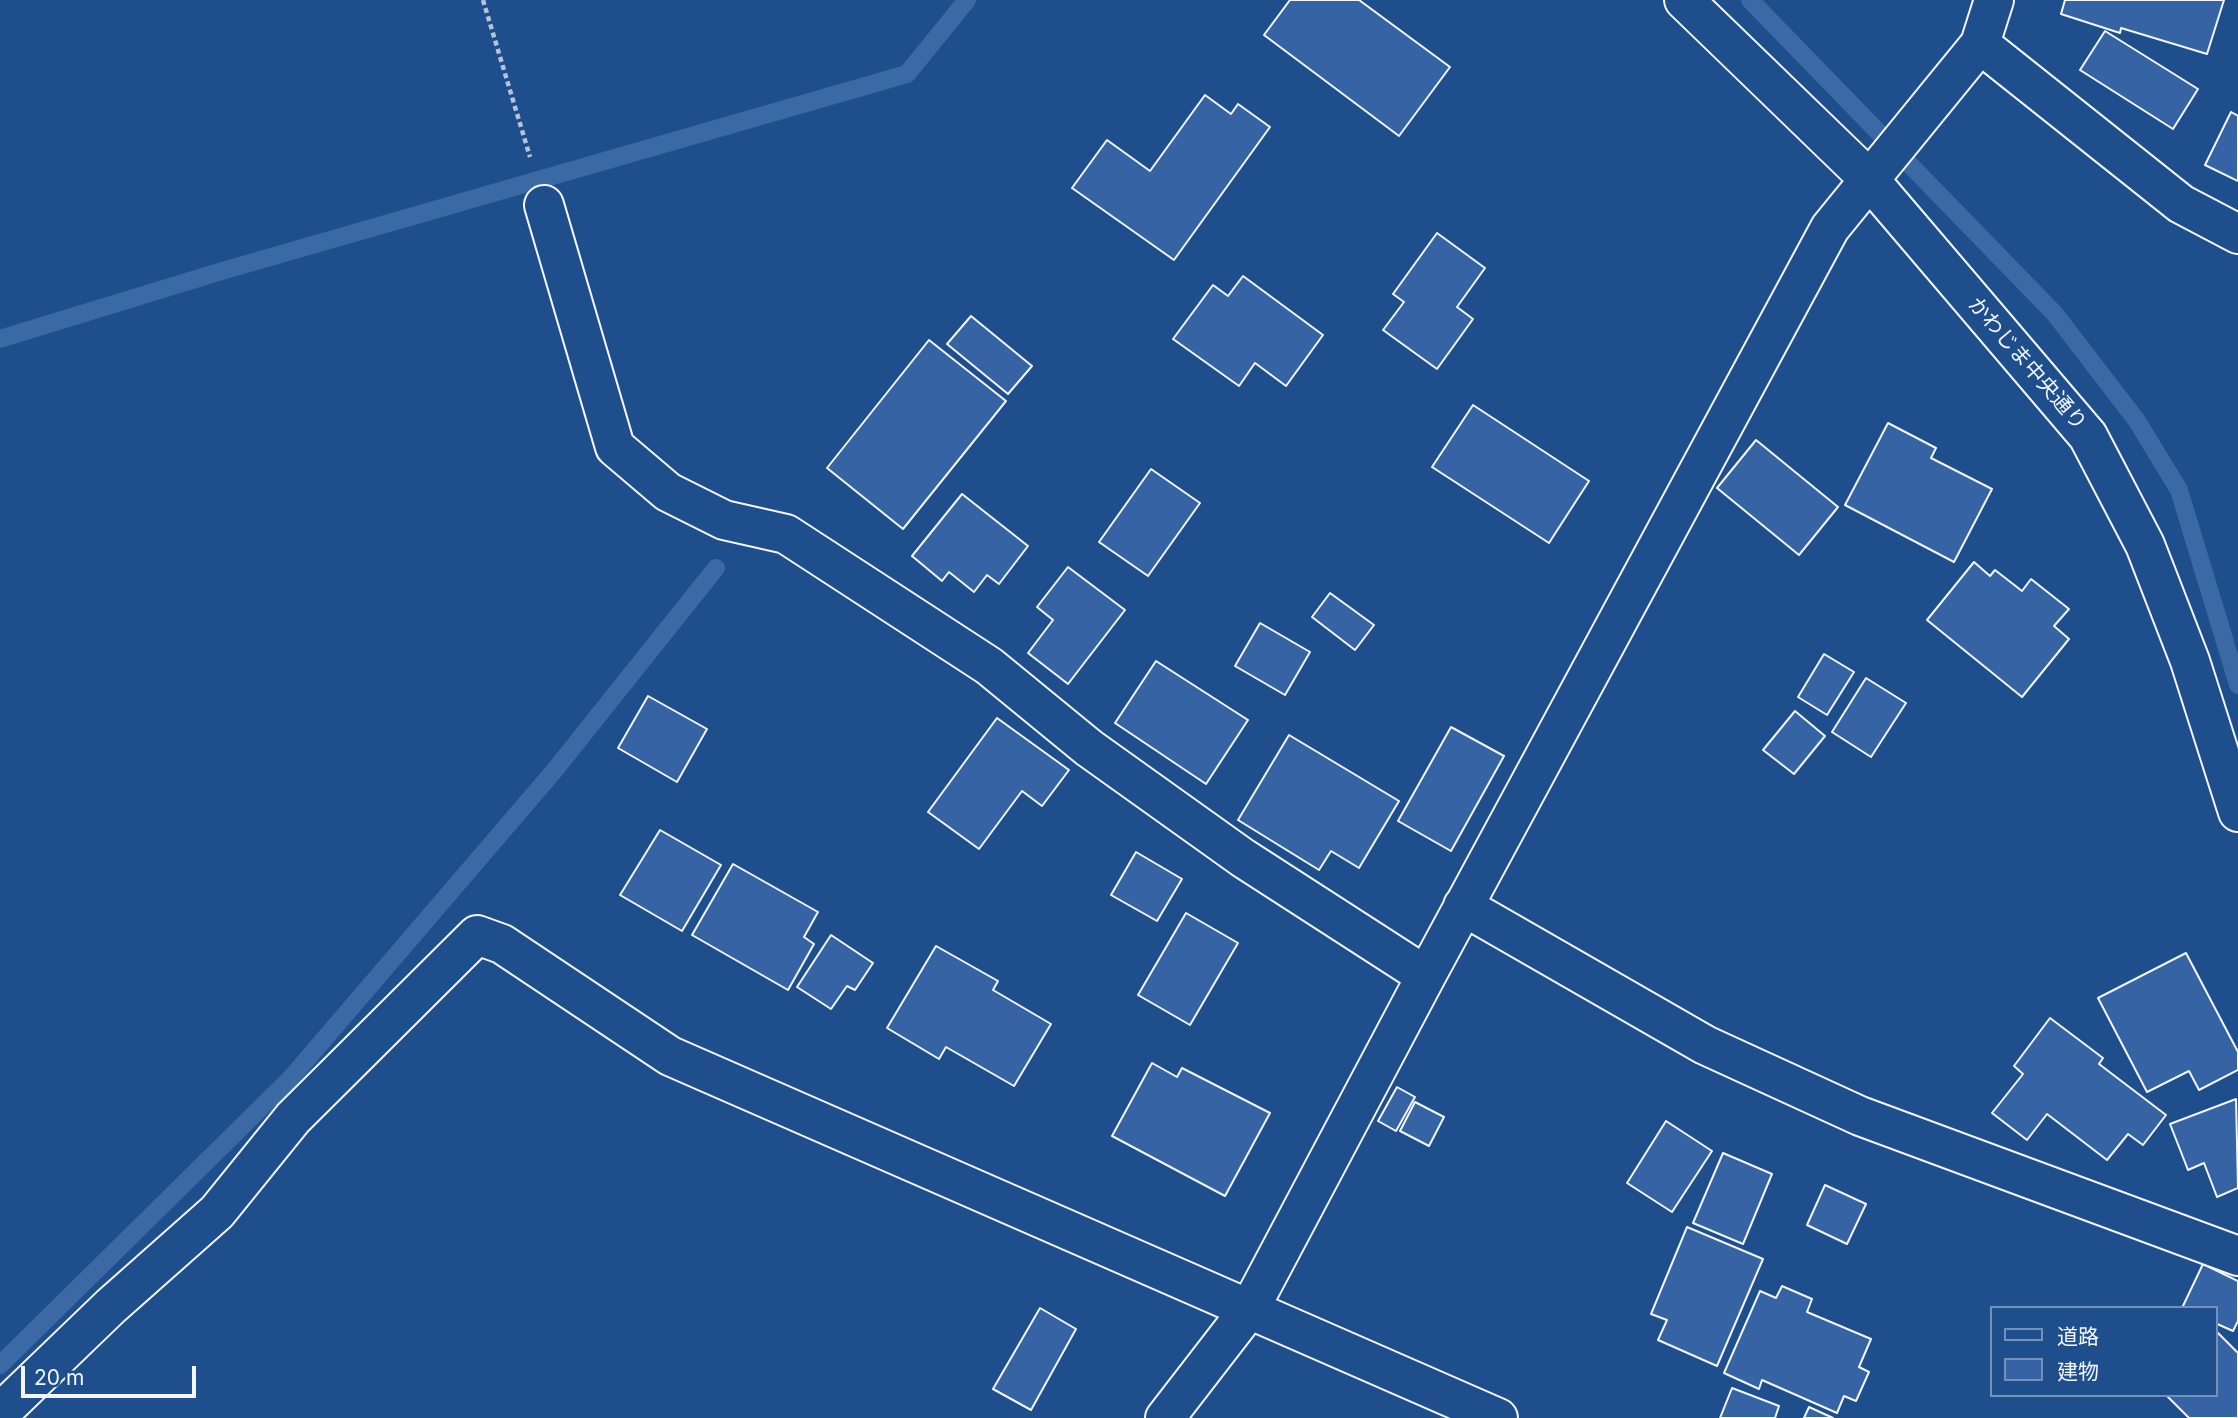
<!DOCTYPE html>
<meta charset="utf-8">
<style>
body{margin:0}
#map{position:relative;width:2238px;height:1418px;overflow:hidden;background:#1f4e8c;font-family:Inter,"Noto Sans JP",sans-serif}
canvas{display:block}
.legend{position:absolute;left:1990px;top:1306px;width:228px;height:91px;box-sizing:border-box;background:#1f4e8c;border:2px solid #7391ba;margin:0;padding:9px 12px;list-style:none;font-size:21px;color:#f2f6ff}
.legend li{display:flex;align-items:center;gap:14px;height:35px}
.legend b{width:35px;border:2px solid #7391ba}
.scale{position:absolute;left:21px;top:1366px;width:175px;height:32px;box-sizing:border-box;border:4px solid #f2f6ff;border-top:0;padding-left:9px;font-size:21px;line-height:24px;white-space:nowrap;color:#f2f6ff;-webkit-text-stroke:5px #1f4e8c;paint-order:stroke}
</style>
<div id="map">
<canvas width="2238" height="1418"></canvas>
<ul class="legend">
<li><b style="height:9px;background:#1f4e8c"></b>道路</li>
<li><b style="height:19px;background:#3563a3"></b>建物</li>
</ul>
<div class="scale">20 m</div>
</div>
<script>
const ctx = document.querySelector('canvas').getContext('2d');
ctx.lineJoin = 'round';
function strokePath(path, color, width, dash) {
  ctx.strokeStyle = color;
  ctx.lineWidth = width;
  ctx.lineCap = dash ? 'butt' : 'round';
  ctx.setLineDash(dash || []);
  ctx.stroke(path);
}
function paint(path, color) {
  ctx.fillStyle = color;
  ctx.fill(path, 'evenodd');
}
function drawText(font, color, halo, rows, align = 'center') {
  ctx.font = font + ' Inter,"Noto Sans JP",sans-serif';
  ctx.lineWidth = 5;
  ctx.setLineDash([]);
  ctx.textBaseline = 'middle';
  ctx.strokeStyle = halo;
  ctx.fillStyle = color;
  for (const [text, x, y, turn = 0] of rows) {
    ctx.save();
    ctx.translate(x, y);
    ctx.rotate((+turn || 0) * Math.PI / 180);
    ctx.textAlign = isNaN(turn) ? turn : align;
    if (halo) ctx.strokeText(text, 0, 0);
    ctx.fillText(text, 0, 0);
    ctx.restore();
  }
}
const stream = new Path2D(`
 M1750 0 2055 314 2137 421 2179 490 2238 685
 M0 339 222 271 907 74 967 0
 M0 1365 290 1079 554 771 716 568`);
const building = new Path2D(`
 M1290 0H1359L1450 67 1399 136 1264 35Z
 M2065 0H2224L2207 54 2121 28 2120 33 2061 14Z
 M2105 31 2198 89 2173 129 2080 70Z
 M1205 95 1231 114 1238 104 1270 127 1174 260 1072 188 1107 140 1150 171Z
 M2231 112 2238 116V181L2205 165Z
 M1437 233 1485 268 1457 307 1473 319 1437 369 1383 330 1404 302 1393 294Z
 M1243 276 1323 335 1286 386 1255 363 1239 386 1173 339 1213 285 1228 296Z
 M971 316 1032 366 1008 394 947 344Z
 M929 340 1006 401 903 529 827 468Z
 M1473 405 1589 481 1549 543 1432 467Z
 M1888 423 1936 448 1931 458 1992 489 1954 562 1845 505Z
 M1756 440 1838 507 1799 555 1717 488Z
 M1151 469 1200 503 1148 576 1099 542Z
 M962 494 1028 546 999 584 987 575 974 592 949 572 942 581 912 556Z
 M1974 562 1990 576 1995 570 2022 591 2031 579 2069 609 2054 626 2069 639 2022 697 1927 620Z
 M1068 567 1125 610 1068 684 1028 653 1053 620 1037 607Z
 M1330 593 1374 625 1355 650 1312 617Z
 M1260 623 1310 652 1285 695 1235 666Z
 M1824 654 1854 672 1827 715 1798 697Z
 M1156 661 1248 720 1206 784 1115 723Z
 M1866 678 1906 703 1871 757 1832 732Z
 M648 696 707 729 677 782 618 748Z
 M1795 711 1825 736 1794 774 1763 750Z
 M997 718 1069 770 1042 806 1022 791 979 849 928 812Z
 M1451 727 1504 756 1451 851 1398 821Z
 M1289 735 1399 801 1359 868 1331 851 1319 870 1238 820Z
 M660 830 721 865 682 931 620 895Z
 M1136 852 1182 879 1157 921 1111 895Z
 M733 864 818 912 804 937 814 944 788 990 692 935Z
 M1186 913 1238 943 1190 1025 1138 995Z
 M831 935 873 963 855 990 847 986 831 1009 797 987Z
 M936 946 998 981 993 990 1051 1024 1014 1086 946 1047 939 1059 887 1028Z
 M2186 953 2238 1052V1070L2199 1090 2189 1071 2147 1092 2098 998Z
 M2050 1018 2103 1058 2099 1064 2166 1115 2143 1145 2128 1134 2107 1160 2047 1114 2027 1140 1992 1113 2023 1074 2014 1066Z
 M1152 1063 1177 1077 1182 1068 1270 1113 1225 1196 1112 1136Z
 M1397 1087 1415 1097 1396 1131 1378 1121Z
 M2236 1099 2238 1188 2217 1197 2204 1163 2188 1170 2170 1124Z
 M1415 1102 1444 1117 1429 1146 1400 1131Z
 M1666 1121 1712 1151 1672 1212 1627 1183Z
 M1723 1153 1772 1174 1743 1244 1693 1223Z
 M1825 1185 1866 1204 1847 1244 1807 1225Z
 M1687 1227 1763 1259 1717 1366 1658 1340 1667 1320 1651 1314Z
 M2203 1264 2238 1281V1321L2233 1331 2215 1323V1308H2182Z
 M1782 1286 1812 1299 1807 1312 1871 1339 1859 1367 1869 1372 1856 1401 1844 1396 1837 1413 1762 1380 1759 1389 1724 1373 1760 1291 1776 1298Z
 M1040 1308 1076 1329 1031 1410 993 1389Z
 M2215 1330 2238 1353V1418H2189L2166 1395H2215Z
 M1732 1388 1779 1406 1775 1418H1720Z
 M1809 1407 1833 1418H1804Z`);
const path = new Path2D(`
 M483 0 530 157`);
const minor = new Path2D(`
 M1684 0 1868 178 2088 436 2145 545 2190 661 2238 812
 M1980 44 2181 204 2238 234
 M544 205 615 447 668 492 724 520 786 534 989 666 1089 748 1243 858 1426 976
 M1463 906 1705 1045 1860 1116 2238 1256
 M0 1413 111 1306 217 1212 293 1118 477 935 502 944 670 1056 1498 1418
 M1165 1418 1250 1308 1426 976 1830 228 1980 44 1994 0`);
const streetNames = [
 ["かわじま中央通り",2027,364,49]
];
strokePath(stream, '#3b69a3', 18);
paint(building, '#3563a3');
strokePath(building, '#f2f6ff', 2);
strokePath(minor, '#f2f6ff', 42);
strokePath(path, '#b3c4dc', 4.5, [5, 3.5]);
strokePath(minor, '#1f4e8c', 38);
drawText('21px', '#f2f6ff', '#1f4e8c', streetNames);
</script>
